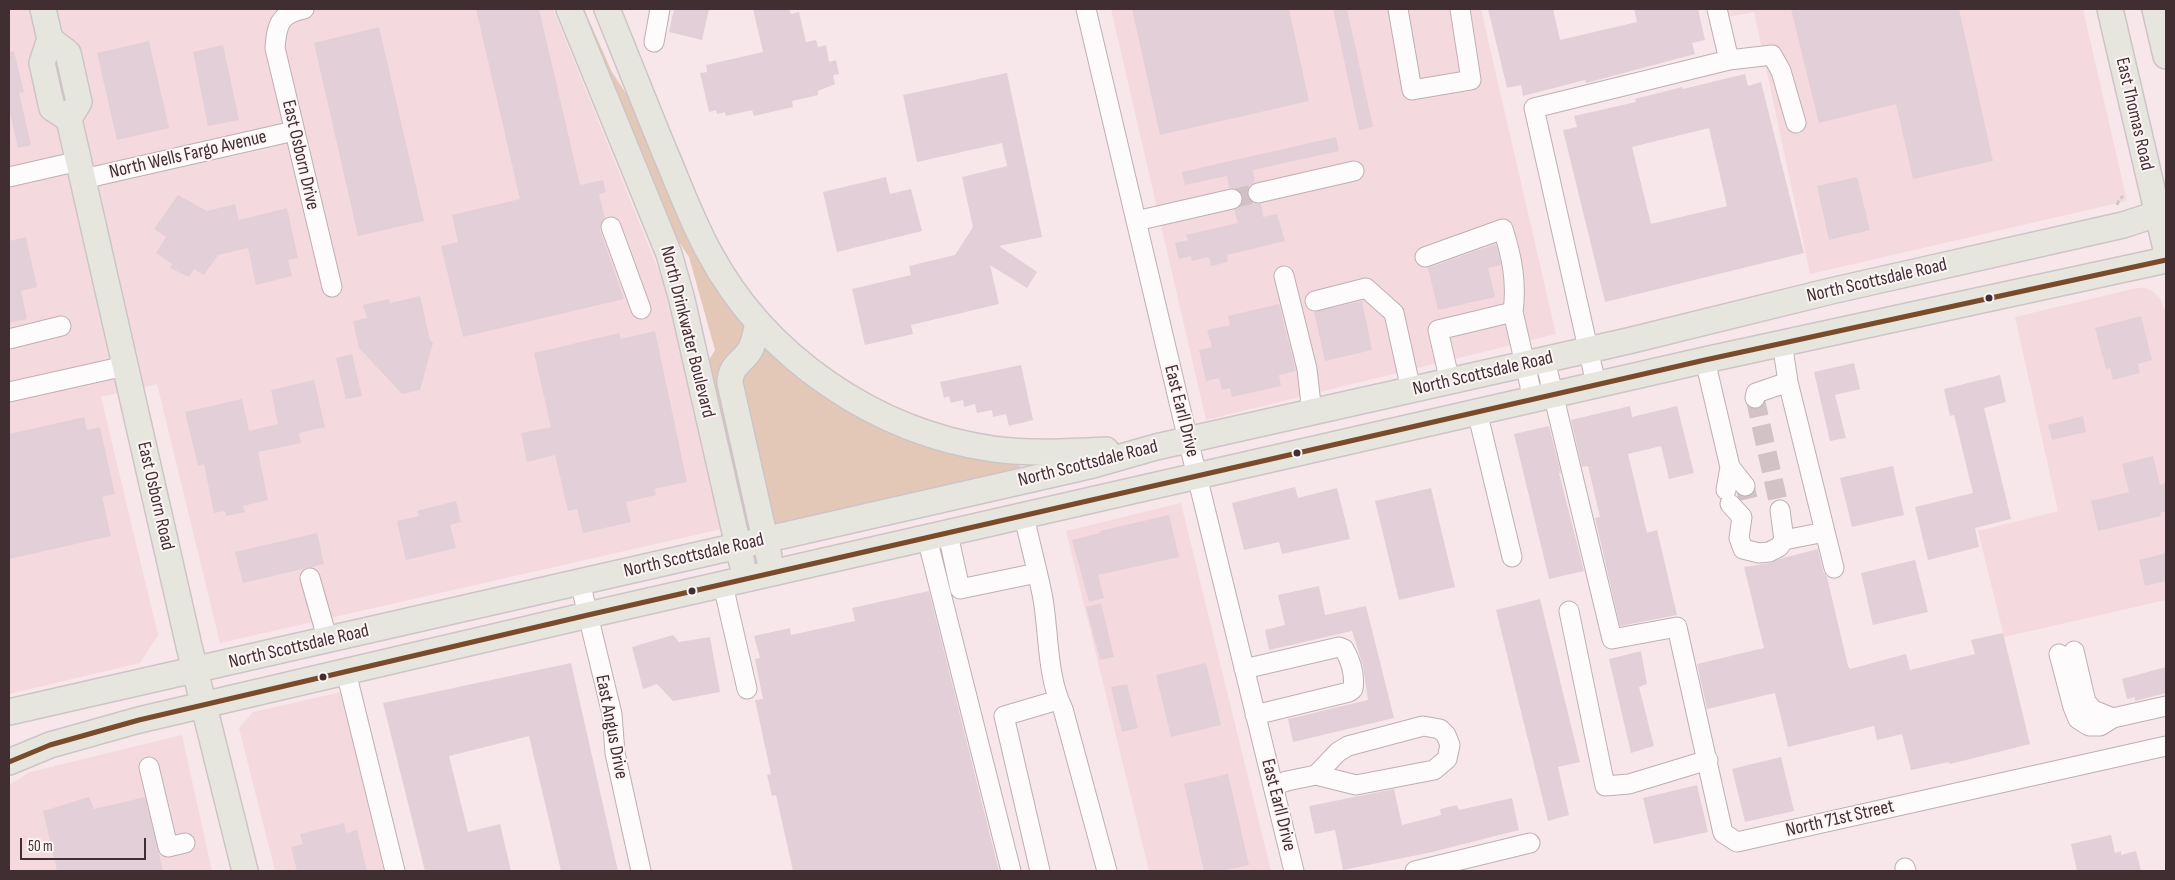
<!DOCTYPE html>
<style>
body{margin:0}
#map{position:relative;width:2175px;height:880px;overflow:hidden;background:#f7e7ea;font-family:"Sofia Sans Condensed",sans-serif}
canvas{display:block}
.frame{position:absolute;inset:0;border:10px solid #402e32;pointer-events:none}
.scale{position:absolute;left:20px;top:838px;width:126px;height:22px;box-sizing:border-box;border:2px solid #402e32;border-top:0;padding-left:6px;font-size:15px;line-height:18px;white-space:nowrap;color:#402e32;-webkit-text-stroke:4px #fdf4f5;paint-order:stroke}
</style>
<div id="map">
<canvas width="2175" height="880"></canvas>
<div class="frame"></div>
<div class="scale">50 m</div>
</div>
<script>
const ctx = document.querySelector('canvas').getContext('2d');
ctx.lineJoin = 'round';
function paint(path, color) {
  ctx.fillStyle = color;
  ctx.fill(path, 'evenodd');
}
function strokePath(path, color, width, dash) {
  ctx.strokeStyle = color;
  ctx.lineWidth = width;
  ctx.lineCap = dash ? 'butt' : 'round';
  ctx.setLineDash(dash || []);
  ctx.stroke(path);
}
function drawText(font, color, halo, rows, align = 'center') {
  ctx.font = font + ' "Sofia Sans Condensed",sans-serif';
  ctx.lineWidth = 4;
  ctx.setLineDash([]);
  ctx.textBaseline = 'middle';
  ctx.strokeStyle = halo;
  ctx.fillStyle = color;
  for (const [text, x, y, turn = 0] of rows) {
    ctx.save();
    ctx.translate(x, y);
    ctx.rotate((+turn || 0) * Math.PI / 180);
    ctx.textAlign = isNaN(turn) ? turn : align;
    if (halo) ctx.strokeText(text, 0, 0);
    ctx.fillText(text, 0, 0);
    ctx.restore();
  }
}
const built = new Path2D(`
 M9 9H553L677 316 726 528 220 643 157 384 101 397 158 635 140 663 9 694Z
 M1111 9H1481L1556 334 1206 420Z
 M1726 9H2083L2127 201 1810 274 1754 12 1728 17Z
 M2137 288H2146L2154 292 2161 300 2166 314V600L2004 637 1978 531 2058 511 2015 317Z
 M1181 503 1271 871H1149L1066 531Z
 M341 692 384 871H275L239 728 253 712Z
 M182 735 212 871H9V785L30 772Z`);
const green = new Path2D(`
 M578 9H584L612 72 627 95 695 252 741 321 771 352 821 395 868 422 925 444 1021 466 1017 471 783 526 741 522 707 363 715 350 689 257 679 242 653 190Z`);
const building = new Path2D(`
 M476 9H539L580 185 603 180 606 192 599 194 605 218 600 225V230L624 299 463 337 441 246 458 242 452 215 520 199Z
 M674 9H709L702 40 669 32Z
 M753 9H789L791 14 799 12 806 42 816 40 818 47 826 45 829 62 836 60 839 74 833 75 835 84 818 91V95L792 101 793 107 754 116 752 110 726 116 725 112 717 114 716 110 709 112 700 73 707 72 706 65 763 52Z
 M1132 9H1289L1309 101 1160 135Z
 M1333 9H1347L1373 127 1359 130Z
 M1488 9H1553L1560 40 1637 22 1634 9H1698L1705 40 1692 43 1695 54 1586 83 1585 80 1523 96 1521 85 1507 88Z
 M1791 9H1959L1993 161 1913 179 1896 104 1819 123Z
 M379 27 424 221 358 236 314 43Z
 M149 41 169 128 117 140 97 53Z
 M223 45 239 120 208 126 193 52Z
 M14 51 24 92 19 93 31 145 18 148 9 108V52Z
 M1007 73 1042 237 999 246 1037 272 1027 288 990 265 999 304 911 325 913 334 865 345 852 289 911 275 909 266 955 255 973 227 962 177 1007 166 1002 143 917 162 903 95Z
 M1745 74 1748 86 1761 82 1804 253 1605 302 1563 130 1577 127 1574 116 1636 102 1635 99 1682 87 1683 89ZM1709 128 1727 206 1651 224 1632 147Z
 M1336 137 1339 151 1253 170 1255 182 1247 189V196L1254 204H1261L1263 217 1277 214 1285 241 1227 255 1228 262 1211 266 1209 257 1192 261 1191 256 1179 259 1175 243 1188 240 1186 235 1238 223 1234 210 1240 207 1243 197 1240 191 1229 188 1227 176 1185 185 1182 172Z
 M886 177 890 194 911 189 922 231 837 252 823 192Z
 M1857 177 1870 230 1829 240 1817 186Z
 M178 195 207 211 235 204 239 220 287 208 298 258 288 260 292 276 256 285 248 248 218 255 204 275 194 269 189 277 170 268 172 264 156 253 166 237 154 229Z
 M26 237 37 287 21 291 27 319 9 323V241Z
 M1496 244 1501 265 1488 268 1495 297 1438 310 1428 268Z
 M420 296 430 340 433 343 420 390 402 394 359 348 353 321 367 318 363 305 389 299 390 303Z
 M1362 301 1372 350 1325 361 1314 312Z
 M1279 304 1296 371 1279 375 1281 386 1232 397 1230 388 1222 390 1219 378 1206 381 1199 350 1212 347 1207 330 1230 325 1228 316Z
 M2141 316 2152 360 2138 364 2140 373 2113 380 2110 368 2106 369 2095 328Z
 M655 331 687 482 654 489 656 495 626 502 631 522 583 533 577 509 568 511 555 455 527 462 521 433 551 427 534 353 619 333 621 339Z
 M352 354 362 396 346 399 336 358Z
 M1854 363 1860 389 1835 395 1846 438 1830 441 1814 372Z
 M1021 365 1033 420 1009 426 1006 414 993 417 992 410 977 413 975 404 964 407 963 400 951 403 949 396 944 398 940 382Z
 M2000 375 2006 402 1984 408 2011 519 1975 528 1979 547 1928 560 1915 507 1973 493 1954 415 1950 416 1944 389Z
 M314 380 325 427 299 433 301 443 258 452 268 500 243 506 245 512 226 516 225 511 214 513 204 464 198 466 185 412 242 399 249 431 278 424 271 390Z
 M1630 406 1632 417 1677 406 1694 473 1669 479 1661 446 1628 454 1647 533 1657 530 1677 615 1620 626 1595 518 1600 517 1588 466 1582 467 1571 420Z
 M2083 416 2086 432 2052 440 2048 425Z
 M84 417 87 430 100 427 115 494 102 497 111 536 9 559V434Z
 M1549 426 1561 473H1559L1584 571 1549 579 1514 434Z
 M2153 456 2160 485 2166 483V511L2160 513 2161 516 2098 531 2091 501 2129 492 2122 464Z
 M1893 466 1904 515 1852 527 1840 478Z
 M1295 487 1298 498 1337 488 1350 539 1282 554 1279 542 1244 550 1232 503Z
 M1431 488 1455 587 1399 600 1375 501Z
 M456 501 461 522 450 525 456 548 406 560 397 521 419 516 417 511Z
 M1169 515 1179 557 1098 575 1104 598 1089 602 1072 540 1100 533V531Z
 M317 533 324 564 243 583 235 552Z
 M1818 549 1823 571 1827 577 1848 666 1850 669 1906 654 1910 670 1975 654 1971 640 2003 633 2030 744 1950 764 1949 762 1911 770 1902 734 1877 740 1874 726 1788 747 1775 693 1707 709 1697 664 1764 648 1744 567 1770 563 1783 558Z
 M2166 553V581L2145 586 2139 560Z
 M1915 560 1928 612 1873 625 1861 573Z
 M1319 586 1325 615 1366 606 1394 718 1293 742 1288 719 1368 700 1363 666 1352 631 1269 650 1265 630 1285 625 1278 595Z
 M929 591 999 871H793L776 795 772 796 767 775 771 774 755 700 763 699 755 659 760 658 754 636 790 628 791 635 855 621 852 608Z
 M1540 599 1580 762 1558 767 1569 815 1548 821 1496 610Z
 M1101 603 1114 657 1100 660 1086 607Z
 M673 635 679 642 710 637 720 692 673 701 657 684 643 689 632 647Z
 M1641 651 1647 684 1639 687 1654 746 1631 753 1609 659Z
 M571 663 618 871H561L529 736 449 756 468 832 500 824 511 871H425L383 703Z
 M1206 663 1221 725 1171 737 1156 675Z
 M2166 667V693L2135 701V697L2127 699 2122 679Z
 M1127 684 1138 728 1122 732 1111 687Z
 M1781 757 1794 811 1745 822 1732 769Z
 M1228 774 1249 865 1221 871H1204L1184 784Z
 M1697 785 1708 832 1654 844 1643 798Z
 M1394 789 1402 825 1441 815 1440 809 1457 805 1459 810 1512 798 1519 830 1428 853 1343 870 1335 830 1315 834 1309 806Z
 M89 797 94 809 145 797 163 871H57L43 811Z
 M344 823 346 833 357 830 367 871H297L291 847 303 844 300 834Z
 M2111 835 2115 853 2121 851V855L2136 851 2141 871H2077L2071 844Z`);
const minorTunnel = new Path2D(`
 M1232 199 1258 193
 M1755 398 1780 510
 M1745 486 1748 499`);
const path = new Path2D(`
 M2117 205 2119 200 2123 196`);
const minor = new Path2D(`
 M304 9C279 14 277 25 275 48L332 287
 M1086 9 1182 415 1294 871
 M1398 9 1412 90 1471 80 1460 9
 M654 42 660 9
 M1729 60 1772 55 1781 71 1796 123
 M9 177 79 161
 M83 179 294 131
 M1258 193 1354 171
 M1136 221 1232 199
 M611 227 641 309
 M1425 257 1503 229C1512 257 1517 283 1513 312
 M1284 276 1307 369 1312 413
 M1315 301 1366 288 1394 313 1411 390
 M9 339 61 326
 M1782 342 1788 382 1834 568
 M1545 360 1612 639 1677 627 1723 833 1737 842 2166 746
 M1705 360 1730 467 1726 490
 M1450 382 1438 330 1513 312 1533 399
 M1596 384 1534 108 1729 60 1717 9
 M9 392 125 366
 M1755 398 1756 393 1788 382
 M1477 411 1512 557
 M1730 467 1745 486
 M1730 504 1742 517 1739 538 1743 549 1759 553 1769 552 1779 547 1784 540 1825 532
 M1780 510 1784 540
 M1024 516C1030 544 1038 572 1043 599 1049 634 1047 678 1063 709L1107 871
 M948 534 960 589 1037 573
 M927 538 1011 871
 M310 578 328 641
 M580 582 612 714 615 753 641 871
 M723 585 747 689
 M1569 611 1605 786 1629 784 1708 760
 M2074 651 2086 702 2093 710 2113 718
 M2059 654 2073 707 2078 719 2089 726H2100L2113 718 2166 706
 M1244 669 1339 647 1344 649C1351 661 1355 675 1353 689L1349 692 1255 715
 M346 672 395 871
 M149 767 168 847 185 843
 M1273 786 1287 781 1316 775 1356 785 1434 770 1447 759 1450 745 1446 735 1440 729 1423 726 1348 746 1338 752 1316 775
 M1905 868 1906 871
 M1040 871 1004 716 1058 700
 M1415 871 1530 843`);
const major = new Path2D(`
 M43 9 50 39 42 63 52 108 69 119 189 646 245 871
 M569 9 669 254 682 300 742 563
 M607 9C627 58 646 107 666 155 680 188 692 221 709 252 765 357 875 432 993 449 1030 454 1068 452 1106 450
 M2110 9 2166 249
 M2155 9 2166 56
 M50 39 68 53 79 102 69 119
 M758 322C756 331 755 341 750 350 742 363 730 365 730 383L769 557
 M9 712 1093 465 1156 447 1628 341 1831 291 2123 225 2166 211
 M9 762 50 745 139 720 588 615 1705 360 2166 260`);
const bus1 = new Path2D(`
 M9 762 50 745 139 720 588 615 1705 360 2166 260`);
const markers = [
 [1989,298,4.5,"#402e32"],
 [1297,453,4.5,"#402e32"],
 [692,591,4.5,"#402e32"],
 [323,677,4.5,"#402e32"]
];
const streetNames = [
 ["East Thomas Road",2134,114,77],
 ["North Wells Fargo Avenue",188,155,-13],
 ["East Osborn Drive",300,155,77],
 ["North Scottsdale Road",1877,281,-13],
 ["North Drinkwater Boulevard",687,332,76],
 ["North Scottsdale Road",1483,374,-13],
 ["East Earll Drive",1181,411,76],
 ["North Scottsdale Road",1088,464,-14],
 ["East Osborn Road",155,496,77],
 ["North Scottsdale Road",694,556,-13],
 ["North Scottsdale Road",299,647,-13],
 ["East Angus Drive",611,727,79],
 ["East Earll Drive",1278,805,76],
 ["North 71st Street",1840,819,-13]
];
paint(built, '#f4dadf');
paint(green, '#e4c8b7');
paint(building, '#e3cfd8');
strokePath(minorTunnel, '#d2c2c5', 19, [19, 9]);
strokePath(minor, '#beafb2', 21);
strokePath(major, '#cec4c7', 28);
strokePath(path, '#d0c9cc', 3, [5, 2.5]);
strokePath(minor, '#fefbfc', 19);
strokePath(major, '#e6e6df', 25);
strokePath(bus1, '#7a4b2a', 5);
for (const [x, y, r, color] of markers) {
  const dot = new Path2D();
  dot.arc(x, y, r, 0, 2 * Math.PI);
  ctx.fillStyle = color;
  ctx.fill(dot);
  strokePath(dot, '#fdf4f5', 2);
}
drawText('19px', '#402e32', '#fdf4f5', streetNames);
</script>
